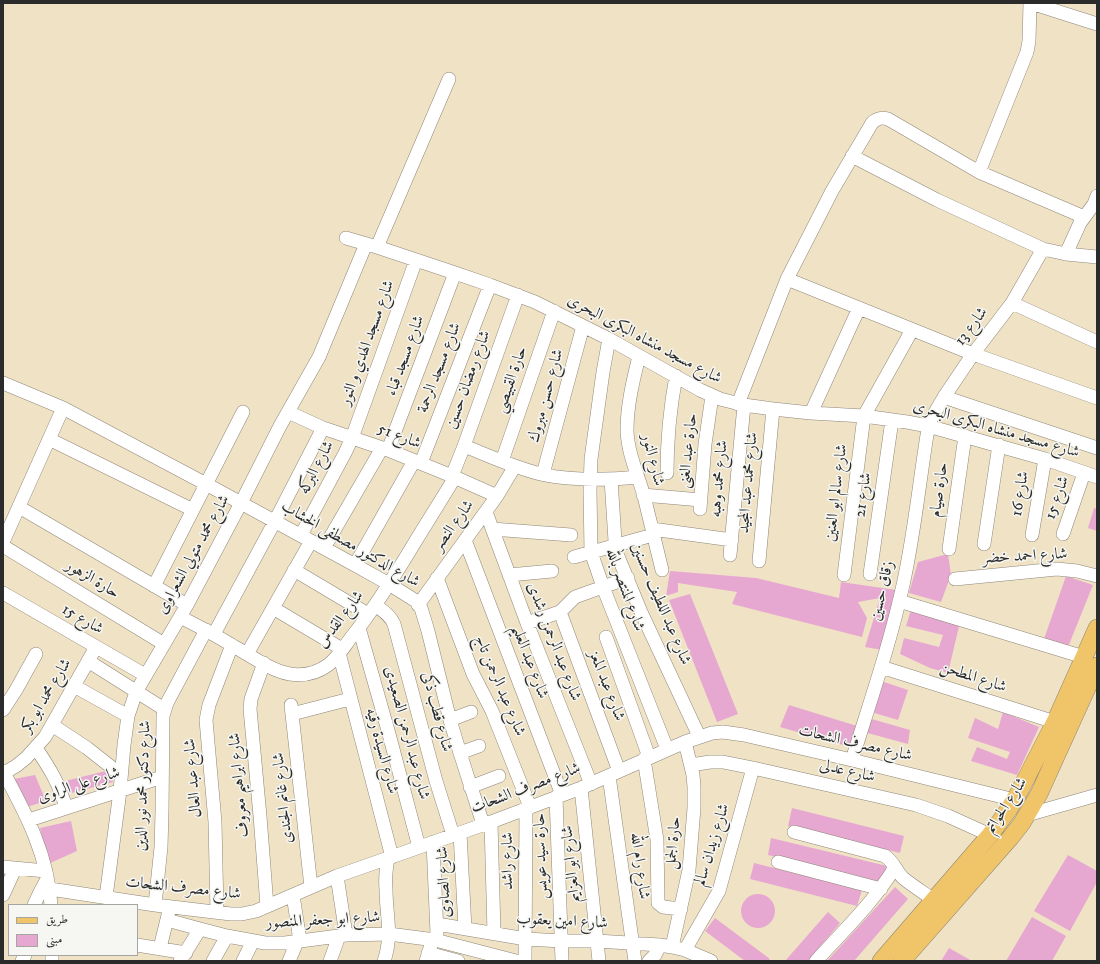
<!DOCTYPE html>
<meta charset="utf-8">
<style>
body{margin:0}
#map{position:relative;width:1100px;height:964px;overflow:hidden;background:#f0e2c5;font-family:"IM FELL DW Pica",Amiri,serif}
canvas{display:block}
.frame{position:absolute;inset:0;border:4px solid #2b2b2b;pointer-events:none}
.legend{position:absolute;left:8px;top:904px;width:130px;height:52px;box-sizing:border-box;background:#f6f6f2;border:1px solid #a5a5a2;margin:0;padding:5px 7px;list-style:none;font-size:12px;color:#2b2b2b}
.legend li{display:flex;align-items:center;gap:8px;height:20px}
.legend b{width:20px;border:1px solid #a5a5a2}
</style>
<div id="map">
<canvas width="1100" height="964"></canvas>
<div class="frame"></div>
<ul class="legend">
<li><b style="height:5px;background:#f0c469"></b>طريق</li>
<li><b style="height:11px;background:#e6a8d0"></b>مبنى</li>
</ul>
</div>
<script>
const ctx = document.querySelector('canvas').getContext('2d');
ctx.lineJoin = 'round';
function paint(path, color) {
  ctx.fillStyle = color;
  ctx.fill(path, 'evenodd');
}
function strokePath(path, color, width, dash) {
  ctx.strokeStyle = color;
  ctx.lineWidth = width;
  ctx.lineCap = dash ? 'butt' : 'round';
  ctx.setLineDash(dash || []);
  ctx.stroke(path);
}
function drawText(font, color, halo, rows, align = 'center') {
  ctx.font = font + ' "IM FELL DW Pica",Amiri,serif';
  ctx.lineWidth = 3;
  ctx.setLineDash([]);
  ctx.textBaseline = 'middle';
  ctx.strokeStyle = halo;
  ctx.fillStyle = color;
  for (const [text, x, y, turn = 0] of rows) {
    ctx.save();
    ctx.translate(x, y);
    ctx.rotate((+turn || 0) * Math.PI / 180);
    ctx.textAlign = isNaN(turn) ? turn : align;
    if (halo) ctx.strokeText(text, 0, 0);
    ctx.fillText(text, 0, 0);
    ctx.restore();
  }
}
const building = new Path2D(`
 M1094 508 1097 509V531L1088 528Z
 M948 554 951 575 941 602 909 593 918 562Z
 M670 571 756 578 839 598 841 582 896 590 882 650 865 647 880 598 858 602 867 618 862 637 732 604 737 592 678 583V592L666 596Z
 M1066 576 1093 585 1068 647 1044 639Z
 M690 594 738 714 717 722 669 600Z
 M911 610 960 622 948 673 930 668 900 654 904 638 939 647 943 635 906 626Z
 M881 681 908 690 898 720 871 712Z
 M789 705 857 726 850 747 780 727Z
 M1003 712 1039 727 1017 775 971 761 977 747 1007 759 1010 752 968 738 975 718 998 729Z
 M868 718 910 730 908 744 864 732Z
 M110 770 113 782 64 795 61 782Z
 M35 775 46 801 27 807 14 779Z
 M792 808 904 836 900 853 788 826Z
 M71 821 77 851 48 864 40 828Z
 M771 838 887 866 881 882 768 855Z
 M1068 855 1097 871V882L1070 931 1034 911Z
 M754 863 862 890 857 906 750 879Z
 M895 887 908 899 854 961H827Z
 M741 911a17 17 0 1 1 34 0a17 17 0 1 1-34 0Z
 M828 912 840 923 808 961H785Z
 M1032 917 1066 936 1052 961H1006Z
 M715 918 770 959 768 961H745L705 931Z
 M949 948 972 961H941Z`);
const minor = new Path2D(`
 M1031 3 1097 24
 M852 156 937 200 1043 249 1066 254 1097 257
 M979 172 1027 52 1029 41 1030 3
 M346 238 377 247 455 273 490 285 535 302 609 339 700 390 720 399 744 405 773 409 811 413 864 416 907 422 928 426 1045 459 1097 477
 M377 247 449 79
 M1066 254 1080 223 1094 204 1097 196
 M787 279 973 354 1097 398
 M1012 303 1097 342
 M609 339 603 372 591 459 590 490 591 552 603 587 667 749
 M639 356C633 381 627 405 627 431 628 454 638 475 644 496 650 521 656 545 662 570
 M3 383 63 408 206 484 355 565 389 584 416 601 421 608 428 631 450 720 460 753 483 824
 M944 397 1097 448
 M738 404 787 279 832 191 872 123C877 118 881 117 888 119L979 172 1084 217
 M288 412 323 428 388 450 452 476 497 496
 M811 413 859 308
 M49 439 193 510
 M464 446C490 456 517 469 545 475 576 481 607 480 638 477
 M388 450 455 273
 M502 461 554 311
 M421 463 490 285
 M667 473C667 440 670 408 676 376
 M543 474 583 326
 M452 476 464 446 518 295
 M611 479 615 541 617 554 641 612 699 736
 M643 495 701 500
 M19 507 187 605
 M700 509 705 444 712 396
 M486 512 527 623 591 784
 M492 529 571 535
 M652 529 732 540
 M1063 534 1084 473
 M301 535 345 453 352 438 416 260
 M1032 535 1045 459
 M465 540 562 795
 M3 542 63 408
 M984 544 999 445
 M3 546 164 644
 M324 548 382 448
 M949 549 965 436
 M730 555 744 405
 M574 557 653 535
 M759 561 773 409
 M355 565 414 461
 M294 570 368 614
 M870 574 892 420
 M509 575 552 571
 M844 575 864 416 912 330
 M437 578 473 674 492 711 530 807
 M955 579 1057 569 1077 571 1097 576
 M154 586 243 412
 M3 593 145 675
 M899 601 1084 657
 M375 605C383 611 390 615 394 624L436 781 453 835
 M418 605 497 496 515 466
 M273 608 342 649
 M560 612 619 771
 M180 617C198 626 216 635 233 646 250 655 271 671 290 674 303 676 317 673 328 665 338 658 345 645 353 635 373 611 389 584 406 557 422 530 439 504 455 477
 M527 623 560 612 575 597 628 578
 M359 628 389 734 419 847
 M214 634 275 521 323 428
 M606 637 649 757
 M339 653 392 857
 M247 654 311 541
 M88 661 164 709
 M264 663 251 699 250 709 260 816 267 906
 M881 667 1055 722
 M74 686 128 716
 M291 705 311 887
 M3 710 16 690 36 654
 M292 714 350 699
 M450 720 471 712
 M52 725 87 748 120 774
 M36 748C50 769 59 783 66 808
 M460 753 479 746
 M644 759 657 840 658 903 663 907 681 909
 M852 760C870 702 890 644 903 585 914 536 919 485 927 435L930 421 944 397 973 354 1012 303 1043 249
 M691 765 710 762H723L753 768 916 805 948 816 990 835
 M3 771C26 814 48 855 51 905
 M4 773 16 766 26 758 45 737 96 647
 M609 776 635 961
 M470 787 499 776
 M581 788 599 961
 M556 797 562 961
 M1027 815 1097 795
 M29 820 162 777
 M491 822 494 933
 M794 832 885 856C894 862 896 871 903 878 913 886 924 893 934 900
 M460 833 465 929
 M778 862 881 889
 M3 867 46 871
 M337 876 346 935
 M50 889 155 905 231 914H242L256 911 337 876 491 822 581 788 685 742 712 733 723 732 744 735 852 760 1015 800
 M3 895 15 869
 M293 895 300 941
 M106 897 120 791 124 745 128 716 136 692 187 605 241 503 280 426 319 357 366 244
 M34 905 40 892 47 879
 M155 905 161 847 162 812 163 716 167 703 206 630
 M217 912 215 822 206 720 209 705 232 645
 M167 920 200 929 227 936 265 943H285L346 935 389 934 435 940 516 961
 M437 924 526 939 562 941H597L660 945 672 947 685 950 711 961
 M137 945 186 953
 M672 947 689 870 694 808V787L693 775 685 742
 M160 948 169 911
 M685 950 719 891 753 768
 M428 953 458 961
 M52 955V961
 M22 961 25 955
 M180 961 200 929
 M213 961 227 936
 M243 961 253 941
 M289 961 297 942
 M330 961 339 936
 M384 961C393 935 386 915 386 889 385 879 386 869 388 858
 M426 961 431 945 437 934 433 842
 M525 961 526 809
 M649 961 655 955 660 945
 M816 961C843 931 874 902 895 867`);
const major = new Path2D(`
 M881 961 990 835 1009 809 1019 792 1055 722 1097 628
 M902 961 1011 837 1022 823 1039 794 1097 666`);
const streetNames = [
 ["شارع 13",972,327,-53],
 ["شارع مسجد منشاه البكرى البحرى",644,340,28],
 ["شارع مسجد الهدي و النور",368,343,-70],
 ["شارع مسجد قباء",406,356,-70],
 ["شارع مسجد الرحمة",440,368,-69],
 ["شارع رمضان حسين",469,380,-70],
 ["حارة القبيصي",512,380,-71],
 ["شارع حسن مبروك",547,396,-75],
 ["شارع مسجد منشاه البكرى البحرى",996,430,16],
 ["شارع 51",399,437,21],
 ["حارة عبد الغنى",689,451,-84],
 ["شارع النور",652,460,76],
 ["شارع البركه",317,468,-62],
 ["شارع محمد وهبه",720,479,-85],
 ["شارع محمد عبد المجيد",749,483,-85],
 ["حارة صيام",940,490,-82],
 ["شارع سالم ابو العنين",837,493,-83],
 ["شارع 16",1021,494,-81],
 ["شارع 21",864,495,-82],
 ["شارع 15",1058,498,-71],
 ["شارع النصر",454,526,-54],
 ["شارع الدكتور مصطفى الخشاب",350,545,30],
 ["شارع محمد متولي الشعراوى",194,555,-61],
 ["شارع احمد خضر",1025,557,-3],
 ["حارة الزهور",92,580,31],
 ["شارع المنتصر بالله",624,590,70],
 ["زقاق حسين",883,591,-77],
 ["شارع عبد اللطيف حسنين",660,604,67],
 ["شارع 15",82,620,30],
 ["شارع القدس",341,620,-53],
 ["شارع عبد الرحمن رشدى",553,642,69],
 ["شارع عبد العليم",529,662,69],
 ["شارع المطحن",973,678,18],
 ["شارع عبد الرحمن تاج",499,686,67],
 ["شارع عبد المعز",606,686,69],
 ["شارع محمد ابو بكر",47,696,-59],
 ["شارع قطب ذكى",436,712,75],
 ["شارع عبد الرحمن الصعيدى",406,733,75],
 ["شارع مصرف الشحات",855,744,13],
 ["شارع السيدة رقيه",381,751,75],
 ["شارع عدلى",847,772,13],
 ["شارع عبد العال",194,778,-95],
 ["شارع ابراهيم معروف",240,785,-95],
 ["شارع على الراوى",79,786,-18],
 ["شارع دكتور محمد نور الدين",144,786,-88],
 ["شارع مصرف الشحات",526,789,-21],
 ["شارع غانم الجندى",284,798,-96],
 ["شارع الحواتم",1007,806,-57],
 ["حارة الجمل",674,843,-85],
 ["شارع زيدان سالم",713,845,-73],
 ["حارة سيد عويس",542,856,-92],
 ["شارع راشد",509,861,-90],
 ["شارع ابو العزايم",572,864,-96],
 ["شارع رام الله",639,866,82],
 ["شارع الصاوى",445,882,-93],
 ["شارع مصرف الشحات",183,889,6],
 ["شارع ابو جعفر المنصور",323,921,-3],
 ["شارع امين يعقوب",562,922,3]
];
paint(building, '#e6a8d0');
strokePath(minor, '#8e8678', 14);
strokePath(major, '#8e8678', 18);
strokePath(minor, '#fff', 13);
strokePath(major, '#f0c469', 17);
drawText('16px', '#2b2b2b', '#f6f6f2', streetNames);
</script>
